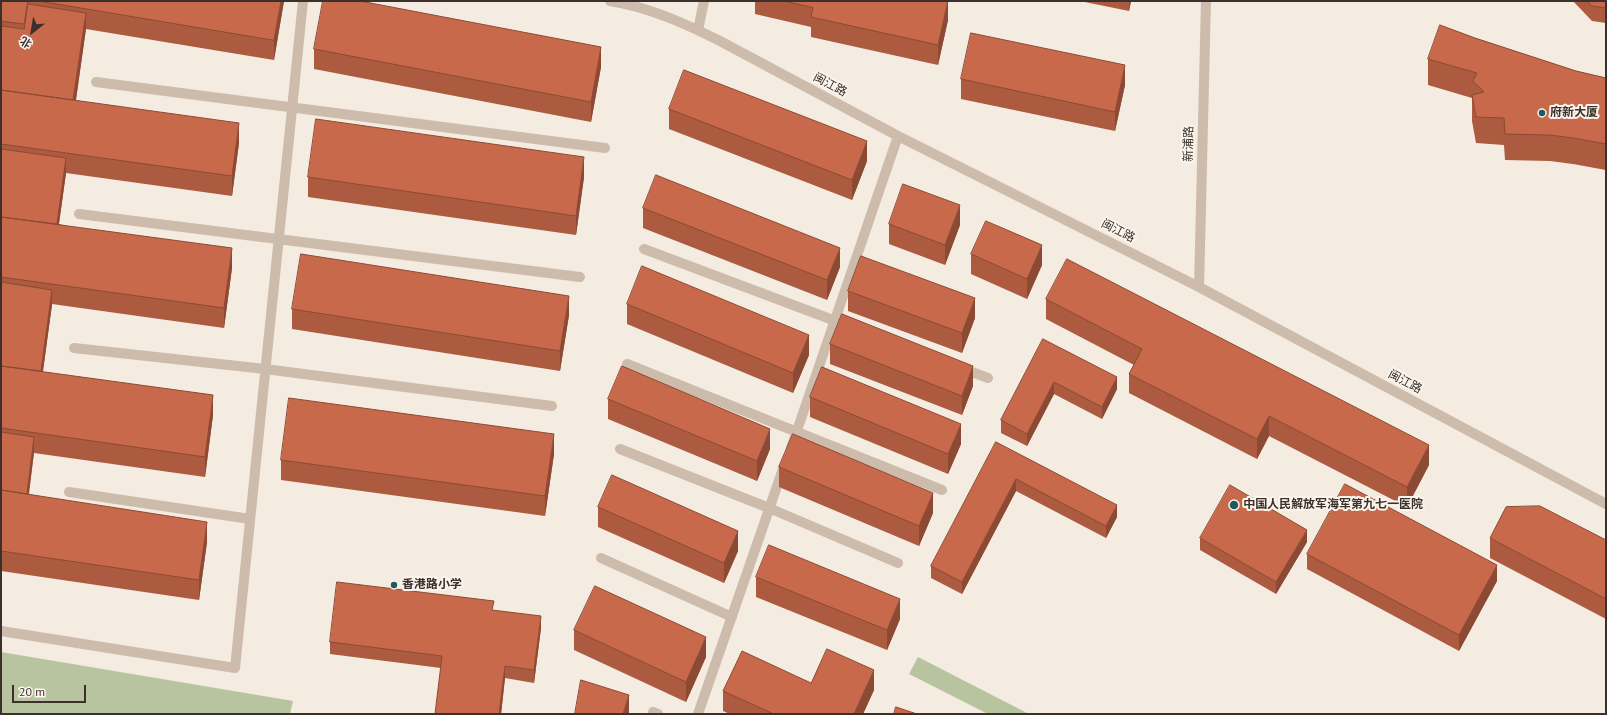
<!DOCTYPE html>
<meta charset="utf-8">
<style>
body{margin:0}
#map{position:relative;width:1607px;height:715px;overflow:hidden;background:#f4ebe1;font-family:"PT Sans","Noto Sans SC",sans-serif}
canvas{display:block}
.frame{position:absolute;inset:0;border:2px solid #3b302b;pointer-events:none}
.north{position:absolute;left:12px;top:12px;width:40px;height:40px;-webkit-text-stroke:3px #fbf5ee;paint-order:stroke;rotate:211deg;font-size:11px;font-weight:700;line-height:16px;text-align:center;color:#3b302b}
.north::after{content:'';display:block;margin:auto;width:14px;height:18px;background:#3b302b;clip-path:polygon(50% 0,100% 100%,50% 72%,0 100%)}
.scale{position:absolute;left:12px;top:685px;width:74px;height:18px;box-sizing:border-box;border:2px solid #3b302b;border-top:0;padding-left:5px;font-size:12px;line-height:14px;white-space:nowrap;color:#3b302b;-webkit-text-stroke:3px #fbf5ee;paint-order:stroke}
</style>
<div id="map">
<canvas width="1607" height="715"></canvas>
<div class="frame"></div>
<div class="north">北</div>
<div class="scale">20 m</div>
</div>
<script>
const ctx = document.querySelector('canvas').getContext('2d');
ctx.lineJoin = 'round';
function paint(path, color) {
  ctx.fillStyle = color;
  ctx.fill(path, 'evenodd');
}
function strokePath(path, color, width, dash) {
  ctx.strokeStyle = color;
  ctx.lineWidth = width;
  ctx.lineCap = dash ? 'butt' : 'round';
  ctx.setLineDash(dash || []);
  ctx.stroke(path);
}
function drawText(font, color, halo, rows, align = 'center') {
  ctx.font = font + ' "PT Sans","Noto Sans SC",sans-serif';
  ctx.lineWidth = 4;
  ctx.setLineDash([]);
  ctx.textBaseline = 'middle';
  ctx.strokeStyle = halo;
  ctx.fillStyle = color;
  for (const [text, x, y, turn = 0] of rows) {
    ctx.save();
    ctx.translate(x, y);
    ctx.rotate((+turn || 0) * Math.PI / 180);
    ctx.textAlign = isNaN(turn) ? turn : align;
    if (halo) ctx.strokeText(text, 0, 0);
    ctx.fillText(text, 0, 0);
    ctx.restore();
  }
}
const green = new Path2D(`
 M1 652 293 701 290 714H1Z
 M918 657 1029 714H988L909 674Z`);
const minor = new Path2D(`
 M610 1C649 7 686 24 720 41L898 136 1199 287 1606 504
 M698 30 704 1
 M96 82 605 148
 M79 214 580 277
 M644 249 841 323
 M1199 287 1206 1
 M74 348 265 369 552 406
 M627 364 942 490
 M961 368 988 378
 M791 448 898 136
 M620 449 769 508 898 563
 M69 492 250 519
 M601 558 732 617
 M1 631 235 668 303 1
 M653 714V712L658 714
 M698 714 783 469`);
const wall = new Path2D(`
 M1 1H284L274 60 86 29 76 100 239 143 232 196 66 173 59 224 232 268 224 328 52 304 43 372 213 415 205 477 34 453 29 494 207 542 199 600 1 571Z
 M755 1H948V20L938 65 811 37V27L755 14Z
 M1080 1H1131L1129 11Z
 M1573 1H1606V23L1592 21Z
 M1475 38 1576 71 1606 78V170L1573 164 1550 161 1505 160 1504 145 1476 143 1472 121V98L1428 85V59Z
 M314 49 601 67 591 122 314 69Z
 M961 79 1125 85 1115 131 961 99Z
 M669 109 867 161 852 200 669 129Z
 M308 177H584L576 235 308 197Z
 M643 208 840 267 827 300 643 228Z
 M889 224 960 225 945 265 889 244Z
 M971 254 1042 265 1027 299 971 274Z
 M848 291 975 318 962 353 848 311Z
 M1046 299 1429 465 1407 507 1269 436 1257 459 1129 393V374L1134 365 1046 319Z
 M627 304 809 355 793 393 627 324Z
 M292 309 569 315 560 371 292 329Z
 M1043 339 1117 389 1102 419 1054 394 1027 446 1001 433V420Z
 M830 344 973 386 962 415 830 364Z
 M810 397 961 444 948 474 810 417Z
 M608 399 770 449 757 481 608 419Z
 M996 442 1117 517 1106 538 1016 491 962 594 931 578V566Z
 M554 454 545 516 281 480V460Z
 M779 467 933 513 919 546 779 487Z
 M598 507 738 551 724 583 598 527Z
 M1200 538 1307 542 1276 594 1200 550Z
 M1490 538 1606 540V619L1490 558Z
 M1307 554 1497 581 1459 651 1307 569Z
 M756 577 900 619 887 650 756 597Z
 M494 611 541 628 534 683 505 678 501 714H435L441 668 330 654V642Z
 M574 630 706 657 686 702 574 650Z
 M811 683 874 690 863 714H730L723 711V691Z`);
const shadedWall = new Path2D(`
 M281 1H284L274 60V40Z
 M948 1V20L938 65V45Z
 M1129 1H1131L1129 11Z
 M86 13V28L73 120V105Z
 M601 47V67L591 122V102Z
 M1125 65V85L1115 131V112Z
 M239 123V143L232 196V176Z
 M867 141V161L852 200V180Z
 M584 157V177L576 235V216Z
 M66 158V173L56 244V229Z
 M960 205V225L945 265V245Z
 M1042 245V265L1027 299V279Z
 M232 248V268L224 328V308Z
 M840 248V267L827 300V280Z
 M52 290V305L40 391V376Z
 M569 296V315L560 371V351Z
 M975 298V318L962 353V333Z
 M809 335V355L793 393V373Z
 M973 366V386L962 415V396Z
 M1117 377V389L1102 419V407Z
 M1054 382V394L1027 446V434Z
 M213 395V415L205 477V457Z
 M1269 416V436L1257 459V439Z
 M961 424V444L948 474V454Z
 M770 429V449L757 481V461Z
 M554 434V454L545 516V496Z
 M34 437V452L26 513V498Z
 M1429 445V465L1407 507V487Z
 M1016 479V491L962 594V582Z
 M933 493V513L919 546V526Z
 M1117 505V517L1106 538V526Z
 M207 522V542L199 600V580Z
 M1307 530V542L1276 594V582Z
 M738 531V551L724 583V563Z
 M1497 565V581L1459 651V635Z
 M900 599V619L887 650V630Z
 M541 616V628L534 683V670Z
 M706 637V657L686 702V682Z
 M505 666V678L501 714H499Z
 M874 670V690L863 714H854Z
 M629 695V714H623Z`);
const building = new Path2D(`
 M1 1H28L24 24 1 21Z
 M39 1H281L274 40Z
 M323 1H360L601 47 591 102 314 49Z
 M784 1H948L938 45 811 17 813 8Z
 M1588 1H1606V8L1592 6Z
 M28 4 86 13 73 100 1 90V26L24 29Z
 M1440 25 1475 38 1576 71 1606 78V144L1573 138 1550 135 1505 134 1504 118 1476 117 1472 95 1484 92 1473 81 1477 73 1428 59Z
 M971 33 1125 65 1115 112 961 79Z
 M684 70 867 141 852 180 669 109Z
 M1 90 239 123 232 176 1 144Z
 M316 119 584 157 576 216 308 177Z
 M1 149 66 158 57 224 1 217Z
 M656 175 840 248 827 280 643 208Z
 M903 184 960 205 945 245 889 224Z
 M1 217 232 248 224 308 1 277Z
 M986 221 1042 245 1027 279 971 254Z
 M301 254 569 296 560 351 292 309Z
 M861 256 975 298 962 333 848 291Z
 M1067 259 1429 445 1407 487 1269 416 1257 439 1129 374 1142 349 1046 299Z
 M642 266 809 335 793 373 627 304Z
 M1 282 52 290 41 371 1 366Z
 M842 314 973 366 962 396 830 344Z
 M1043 339 1117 377 1102 407 1054 382 1027 434 1001 420Z
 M1 366 213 395 205 457 1 428Z
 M622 366 770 429 757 461 608 399Z
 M822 367 961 424 948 454 810 397Z
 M289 398 554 434 545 496 281 460Z
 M1 432 34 437 27 494 1 490Z
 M793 434 933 493 919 526 779 467Z
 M996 442 1117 505 1106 526 1016 479 962 582 931 566Z
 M612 475 738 531 724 563 598 507Z
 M1345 484 1497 565 1459 635 1307 554Z
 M1230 485 1307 530 1276 582 1200 538Z
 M1 490 207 522 199 580 1 551Z
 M1540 506 1606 540V599L1490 538 1506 507Z
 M769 545 900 599 887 630 756 577Z
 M337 582 494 601 492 610 541 616 534 670 505 666 499 714H435L442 656 330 642Z
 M595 586 706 637 686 682 574 630Z
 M827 649 874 670 854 714H774L723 691 742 651 811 683Z
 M581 680 629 695 623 714H575Z
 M896 707 917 714H894Z`);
const markers = [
 [1542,113,4,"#1f5a5e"],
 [1234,505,5,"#1f5a5e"],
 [394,585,4,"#1f5a5e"]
];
const streetNames = [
 ["闽江路",830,85,28],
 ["新浦路",1189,144,-89],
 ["闽江路",1118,231,27],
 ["闽江路",1405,382,28]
];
const poiNames = [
 ["府新大厦",1550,113],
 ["中国人民解放军海军第九七一医院",1243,505],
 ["香港路小学",402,585]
];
paint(green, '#b8c4a0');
strokePath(minor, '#cdbbac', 10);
paint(wall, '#ac5a40');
paint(shadedWall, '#8c4a34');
paint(building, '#c8694b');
strokePath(building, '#8c4a34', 1);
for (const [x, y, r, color] of markers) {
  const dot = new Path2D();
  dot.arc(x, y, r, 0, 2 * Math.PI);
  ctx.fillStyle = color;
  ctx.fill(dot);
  strokePath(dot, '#fbf5ee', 1.5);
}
drawText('12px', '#3b302b', '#fbf5ee', streetNames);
drawText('bold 12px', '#3b302b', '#fbf5ee', poiNames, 'left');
</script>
